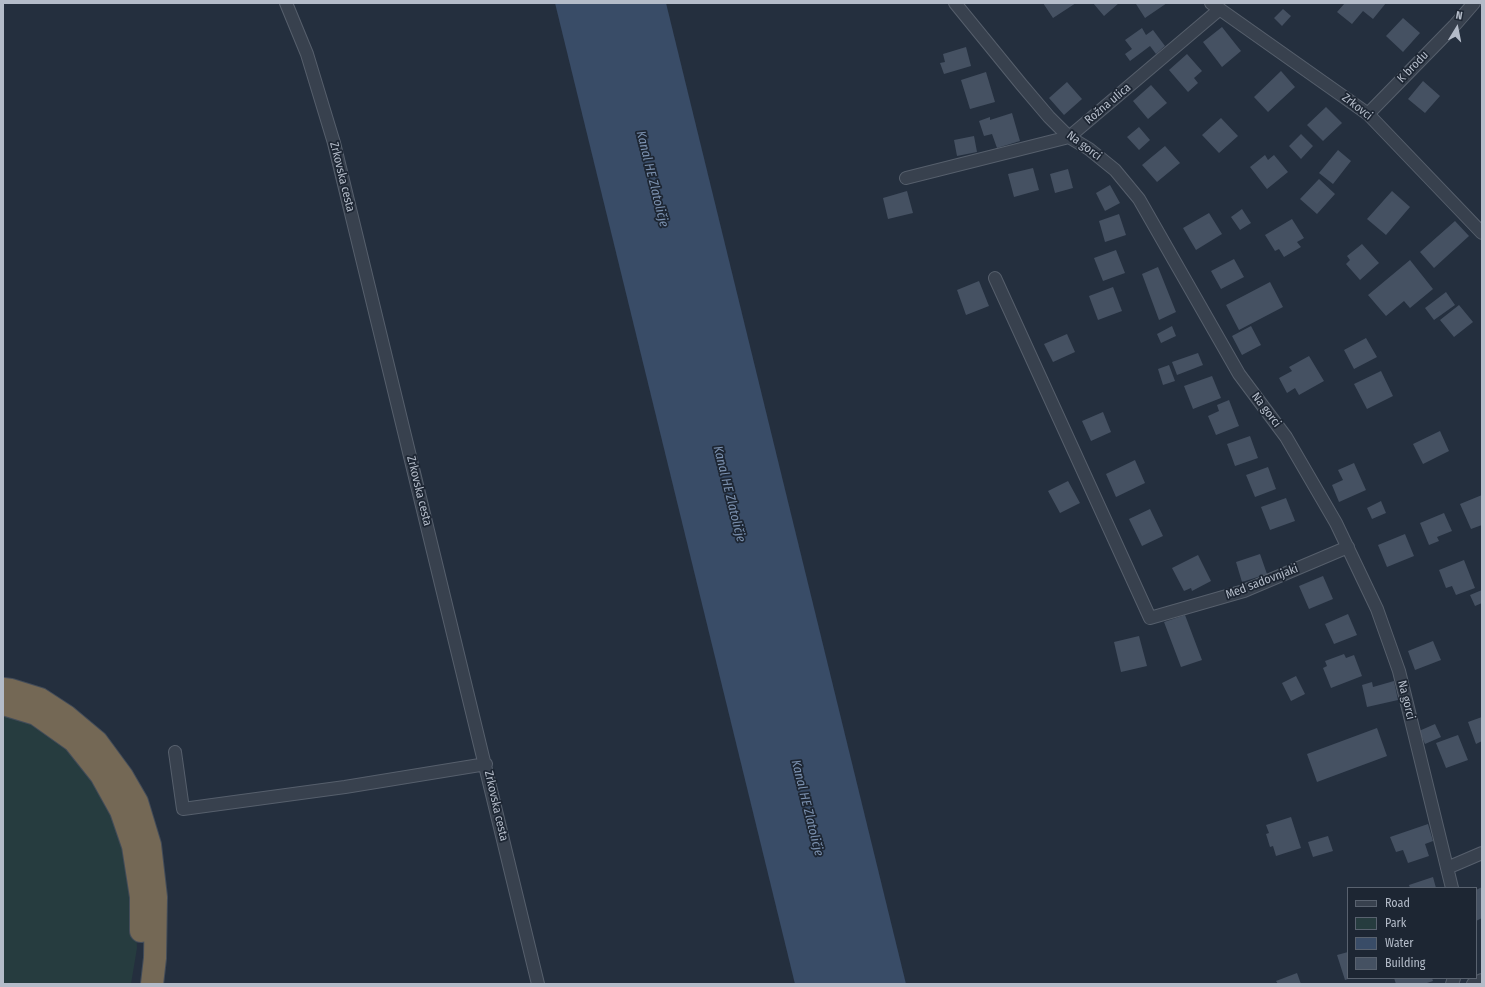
<!DOCTYPE html>
<meta charset="utf-8">
<style>
body{margin:0}
#map{position:relative;width:1485px;height:987px;overflow:hidden;background:#242f3e;font-family:"Fira Sans Condensed",sans-serif}
canvas{display:block}
.frame{position:absolute;inset:0;border:4px solid #b4bcc9;pointer-events:none}
.legend{position:absolute;left:1347px;top:887px;width:130px;height:92px;box-sizing:border-box;background:#1d2633;border:1px solid #59626f;margin:0;padding:5px 7px;list-style:none;font-size:12px;color:#b4bcc9}
.legend li{display:flex;align-items:center;gap:8px;height:20px}
.legend b{width:20px;border:1px solid #59626f}
.north{position:absolute;left:1437px;top:8px;width:40px;height:40px;-webkit-text-stroke:3px #1d2633;paint-order:stroke;rotate:10deg;font-size:11px;font-weight:700;line-height:16px;text-align:center;color:#b4bcc9}
.north::after{content:'';display:block;margin:auto;width:14px;height:18px;background:#b4bcc9;clip-path:polygon(50% 0,100% 100%,50% 72%,0 100%)}
</style>
<div id="map">
<canvas width="1485" height="987"></canvas>
<div class="frame"></div>
<ul class="legend">
<li><b style="height:5px;background:#38414e"></b>Road</li>
<li><b style="height:11px;background:#263c3f"></b>Park</li>
<li><b style="height:11px;background:#394c67"></b>Water</li>
<li><b style="height:11px;background:#455162"></b>Building</li>
</ul>
<div class="north">N</div>
</div>
<script>
const ctx = document.querySelector('canvas').getContext('2d');
ctx.lineJoin = 'round';
function paint(path, color) {
  ctx.fillStyle = color;
  ctx.fill(path, 'evenodd');
}
function strokePath(path, color, width, dash) {
  ctx.strokeStyle = color;
  ctx.lineWidth = width;
  ctx.lineCap = dash ? 'butt' : 'round';
  ctx.setLineDash(dash || []);
  ctx.stroke(path);
}
function drawText(font, color, halo, rows, align = 'center') {
  ctx.font = font + ' "Fira Sans Condensed",sans-serif';
  ctx.lineWidth = 3.5;
  ctx.setLineDash([]);
  ctx.textBaseline = 'middle';
  ctx.strokeStyle = halo;
  ctx.fillStyle = color;
  for (const [text, x, y, turn = 0] of rows) {
    ctx.save();
    ctx.translate(x, y);
    ctx.rotate((+turn || 0) * Math.PI / 180);
    ctx.textAlign = isNaN(turn) ? turn : align;
    if (halo) ctx.strokeText(text, 0, 0);
    ctx.fillText(text, 0, 0);
    ctx.restore();
  }
}
const green = new Path2D(`
 M3 714 32 723 66 746 93 781 119 828 132 874 137 948 131 984H3Z`);
const water = new Path2D(`
 M555 3H666L906 984H795Z`);
const building = new Path2D(`
 M1043 3H1076L1053 18Z
 M1093 3H1119L1104 16Z
 M1138 3H1167L1145 18 1136 4Z
 M1345 3H1386L1373 19 1363 11 1352 24 1337 12Z
 M1283 9 1291 16 1282 26 1274 18Z
 M1403 18 1420 33 1403 52 1386 36Z
 M1222 27 1241 51 1222 67 1203 42Z
 M1142 28 1146 35 1153 30 1165 46 1156 54 1150 46 1130 61 1125 54 1132 49 1125 40Z
 M966 47 971 66 944 74 940 63 945 62 943 54Z
 M1187 54 1202 71 1194 78 1198 83 1188 92 1169 70Z
 M1281 71 1295 87 1268 112 1254 97Z
 M986 72 995 102 970 109 961 80Z
 M1423 81 1440 96 1425 113 1408 99Z
 M1067 82 1082 99 1064 115 1049 98Z
 M1151 85 1167 103 1148 119 1133 101Z
 M1326 107 1342 123 1323 141 1307 125Z
 M1012 113 1020 141 997 148 992 134 984 136 979 121 990 117V120Z
 M1221 118 1238 136 1219 153 1202 135Z
 M1139 127 1150 140 1139 150 1127 137Z
 M1301 134 1313 146 1301 159 1289 146Z
 M974 136 977 152 957 156 954 140Z
 M1165 146 1180 163 1157 182 1142 165Z
 M1338 150 1351 161 1333 184 1319 173Z
 M1265 155 1268 160 1274 155 1288 172 1267 189 1250 167Z
 M1033 168 1039 190 1014 197 1008 174Z
 M1068 169 1073 188 1055 193 1050 174Z
 M1319 179 1335 194 1317 214 1300 199Z
 M1110 185 1120 203 1105 211 1096 193Z
 M907 191 913 213 888 219 883 198Z
 M1392 191 1410 207 1386 235 1367 219Z
 M1242 209 1251 223 1240 230 1231 217Z
 M1209 213 1222 234 1196 250 1183 228Z
 M1119 214 1126 235 1105 242 1099 221Z
 M1292 219 1304 238 1297 242 1301 247 1284 257 1279 249 1275 251 1265 235Z
 M1455 221 1469 236 1434 268 1420 252Z
 M1362 244 1379 263 1360 280 1346 264 1350 260 1347 256Z
 M1116 250 1125 273 1103 281 1094 258Z
 M1234 259 1244 277 1221 289 1211 271Z
 M1410 260 1433 289 1410 308 1404 301 1386 316 1368 295Z
 M1158 267 1176 312 1159 320 1142 274Z
 M979 281 989 306 966 315 957 290Z
 M1270 282 1283 307 1239 330 1226 305Z
 M1113 287 1122 311 1098 320 1089 296Z
 M1446 292 1455 305 1434 320 1425 308Z
 M1459 305 1473 322 1454 337 1440 320Z
 M1172 326 1176 336 1161 343 1157 334Z
 M1251 326 1261 345 1242 355 1232 336Z
 M1067 334 1075 352 1053 362 1044 344Z
 M1366 338 1377 357 1354 369 1344 350Z
 M1198 353 1203 365 1177 375 1172 362Z
 M1309 356 1324 381 1299 395 1295 388 1287 393 1279 378 1292 371 1289 367Z
 M1169 365 1175 381 1163 385 1158 369Z
 M1381 371 1393 396 1367 409 1354 384Z
 M1212 376 1221 398 1193 409 1184 386Z
 M1229 400 1239 426 1216 435 1208 416 1219 411 1217 405Z
 M1103 412 1111 432 1091 441 1082 421Z
 M1440 431 1449 451 1423 464 1413 444Z
 M1250 436 1258 458 1235 466 1227 444Z
 M1135 460 1145 483 1116 497 1106 474Z
 M1354 463 1366 490 1339 502 1332 485 1343 480 1338 470Z
 M1268 467 1276 489 1255 497 1246 475Z
 M1068 481 1080 503 1060 513 1048 491Z
 M1482 495V525L1471 529 1460 504Z
 M1286 498 1295 521 1270 530 1261 507Z
 M1381 501 1386 513 1372 519 1367 508Z
 M1150 509 1163 536 1142 546 1129 519Z
 M1444 513 1452 531 1437 537 1439 541 1429 545 1420 523Z
 M1405 534 1414 556 1387 567 1378 545Z
 M1260 554 1267 574 1242 582 1236 562Z
 M1198 555 1211 581 1192 591 1191 588 1184 591 1172 568Z
 M1464 560 1475 588 1456 595 1452 586 1446 588 1439 570Z
 M1323 576 1333 599 1309 609 1299 586Z
 M1482 590V603L1475 606 1470 595Z
 M1348 614 1357 635 1334 644 1325 624Z
 M1185 615 1202 660 1181 667 1164 622Z
 M1139 636 1147 666 1121 672 1114 642Z
 M1433 641 1441 660 1415 670 1408 651Z
 M1344 654 1346 658 1354 655 1362 676 1331 688 1323 668 1327 666 1325 661Z
 M1296 676 1305 694 1291 701 1282 683Z
 M1394 681 1398 700 1367 707 1362 685 1372 682 1373 687Z
 M1482 717V741L1476 744 1468 722Z
 M1435 724 1441 737 1425 744 1419 731Z
 M1377 728 1387 756 1317 782 1307 754Z
 M1458 735 1468 760 1446 768 1436 743Z
 M1291 817 1301 848 1276 856 1273 846 1270 847 1266 834 1269 833 1266 825Z
 M1428 824 1433 841 1425 844 1429 856 1408 863 1403 850 1396 852 1390 837Z
 M1328 836 1333 851 1313 857 1308 842Z
 M1433 877 1436 888H1410L1409 885Z
 M1482 887V918L1476 921V890Z
 M1348 952V979L1345 980 1337 955Z
 M1297 973 1301 984H1278L1276 981Z
 M1394 978H1432L1433 981 1424 984H1396Z`);
const minor = new Path2D(`
 M286 3 307 54 334 143 538 984
 M955 3 1021 84 1049 117 1069 137 1089 149 1115 170 1139 199 1239 374 1286 437 1336 523 1377 609 1399 671 1452 888
 M1211 3 1368 114 1482 233
 M1368 114 1454 26 1474 3
 M906 178 1069 137 1220 9
 M995 278 1150 618 1244 591 1348 547
 M175 752 183 809 345 787 486 764
 M1447 868 1482 853
 M1452 984 1454 978
 M1473 984 1482 980`);
const motorway = new Path2D(`
 M3 689 11 690 40 699 66 716 97 742 122 776 137 802 150 845 156 897 155 958 152 984
 M3 704 36 714 74 741 101 775 121 811 133 846 141 897V931`);
const streetNames = [
 ["K brodu",1413,67,-46],
 ["Rožna ulica",1108,104,-40],
 ["Zrkovci",1357,107,38],
 ["Na gorci",1084,146,37],
 ["Zrkovska cesta",342,177,76],
 ["Na gorci",1266,410,53],
 ["Zrkovska cesta",419,491,76],
 ["Med sadovnjaki",1262,582,-21],
 ["Na gorci",1406,700,76],
 ["Zrkovska cesta",496,806,77]
];
const waterNames = [
 ["Kanal HE Zlatoličje",652,179,76],
 ["Kanal HE Zlatoličje",729,494,76],
 ["Kanal HE Zlatoličje",807,808,76]
];
paint(green, '#263c3f');
paint(water, '#394c67');
paint(building, '#455162');
strokePath(minor, '#565f6c', 14);
strokePath(motorway, '#434c59', 24);
strokePath(minor, '#38414e', 12);
strokePath(motorway, '#746855', 22);
drawText('12px', '#b4bcc9', '#1d2633', streetNames);
drawText('italic 13px', '#7c92b1', '#1d2633', waterNames);
</script>
